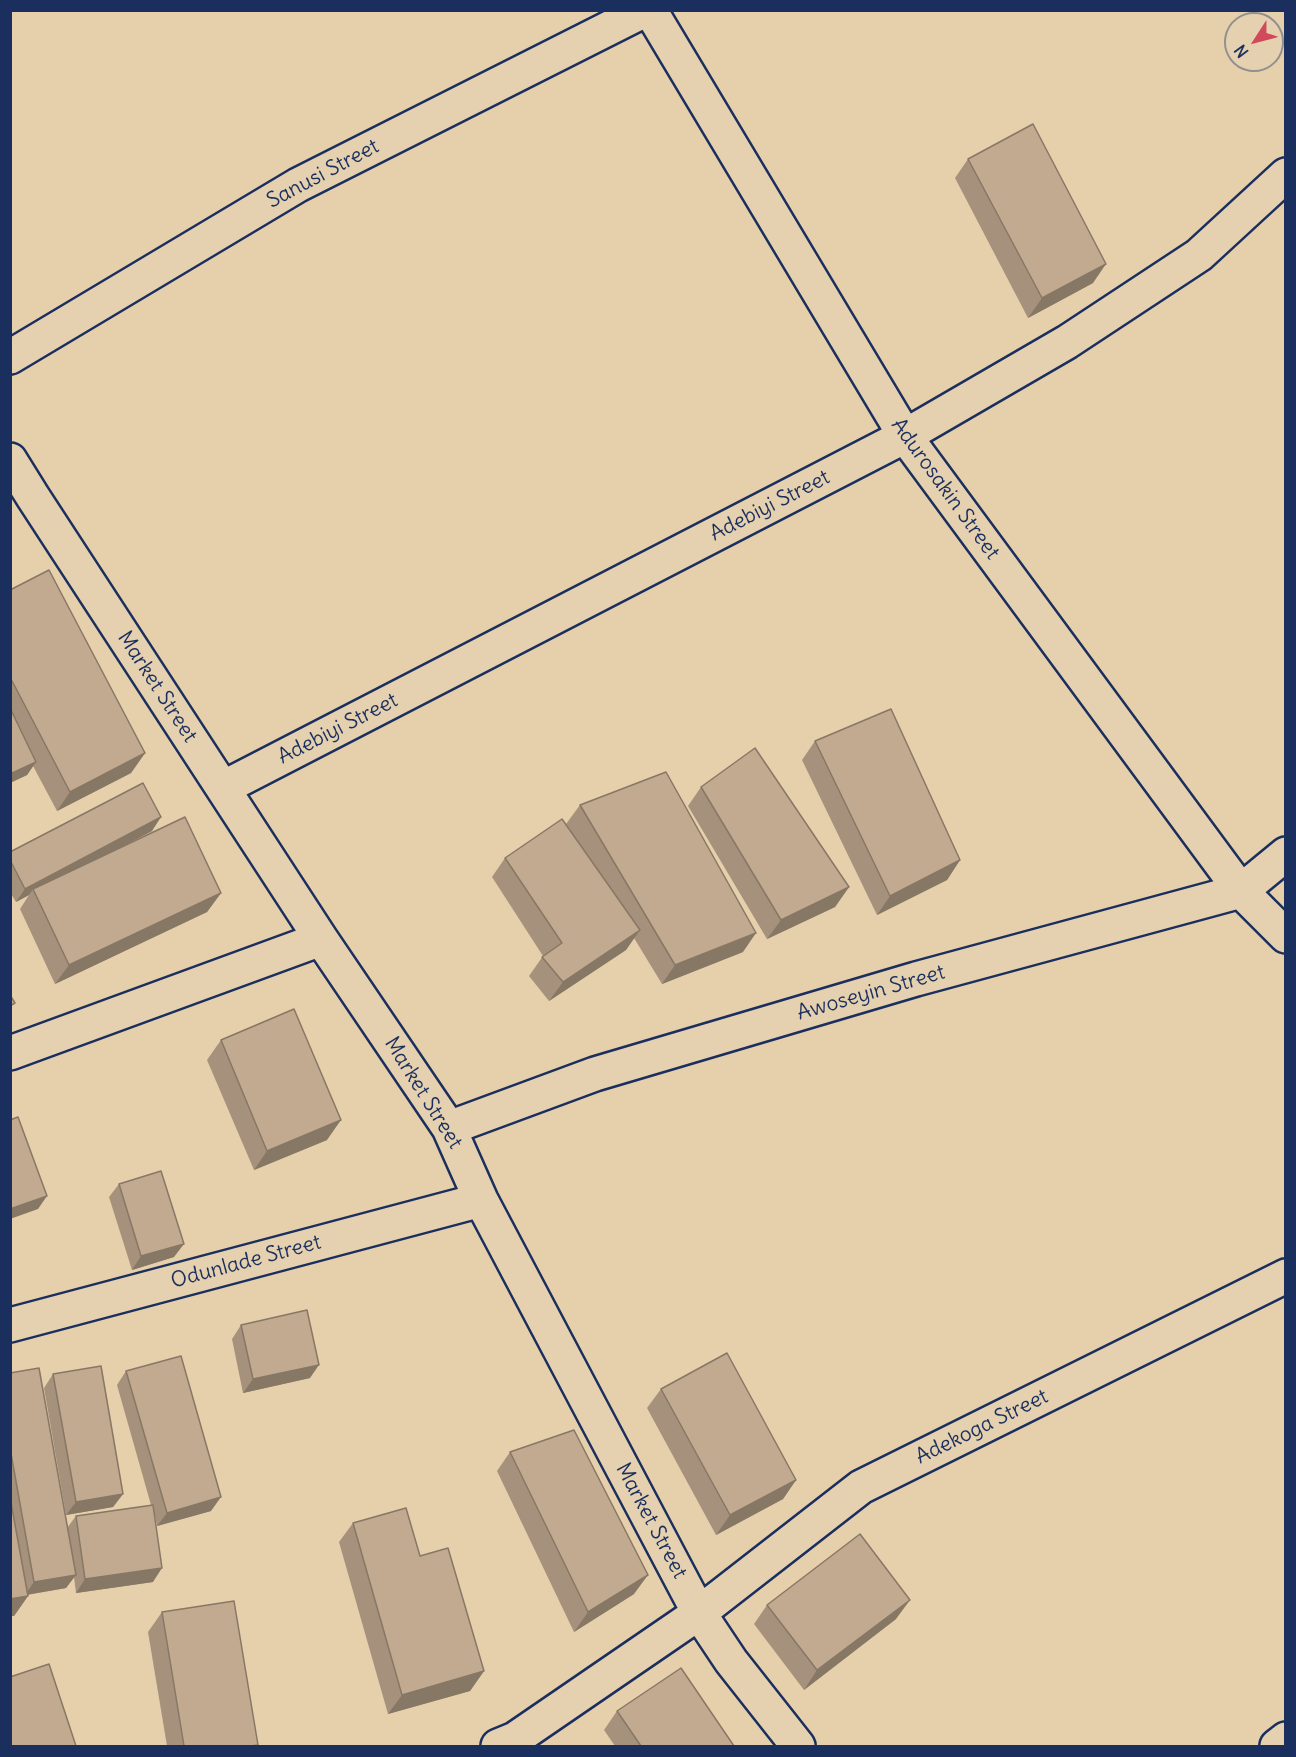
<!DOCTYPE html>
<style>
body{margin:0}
#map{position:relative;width:1296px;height:1757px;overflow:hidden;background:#e6cfab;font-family:Delius,sans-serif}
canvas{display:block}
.frame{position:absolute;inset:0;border:12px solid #1b2f5e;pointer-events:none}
.north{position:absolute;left:1224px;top:12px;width:60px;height:60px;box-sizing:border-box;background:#e5d1af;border:2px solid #94908f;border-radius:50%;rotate:234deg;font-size:16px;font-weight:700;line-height:24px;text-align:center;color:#1b2f5e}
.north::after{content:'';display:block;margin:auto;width:21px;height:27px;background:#d1495b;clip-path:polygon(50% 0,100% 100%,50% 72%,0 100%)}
</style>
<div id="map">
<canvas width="1296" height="1757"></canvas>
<div class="frame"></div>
<div class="north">N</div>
</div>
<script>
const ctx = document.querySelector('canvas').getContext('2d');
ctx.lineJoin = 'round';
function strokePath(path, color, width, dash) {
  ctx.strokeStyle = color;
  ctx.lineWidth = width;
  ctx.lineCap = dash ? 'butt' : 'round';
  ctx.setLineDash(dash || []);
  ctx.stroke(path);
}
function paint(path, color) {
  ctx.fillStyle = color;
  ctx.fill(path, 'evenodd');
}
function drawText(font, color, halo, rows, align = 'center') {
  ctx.font = font + ' Delius,sans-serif';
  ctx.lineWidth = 4.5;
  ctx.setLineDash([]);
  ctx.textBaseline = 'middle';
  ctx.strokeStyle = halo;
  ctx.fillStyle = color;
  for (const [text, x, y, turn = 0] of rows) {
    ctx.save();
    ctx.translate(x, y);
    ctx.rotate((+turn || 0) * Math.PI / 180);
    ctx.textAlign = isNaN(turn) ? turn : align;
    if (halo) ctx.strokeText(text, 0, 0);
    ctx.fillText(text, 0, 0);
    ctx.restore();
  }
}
const minor = new Path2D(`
 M650 10 905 436 1241 891 1286 936
 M10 357 298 185 645 10
 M10 460 33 497 321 939 449 1128 481 1200 699 1613 731 1661 798 1746
 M223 788 905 436 1067 342 1199 255 1286 175
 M10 1053 321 939
 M449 1128 595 1074 916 979 1241 891 1286 854
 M10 1325 481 1200
 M498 1746 515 1739 699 1613 861 1487 1286 1276
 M1277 1746 1286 1739`);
const wall = new Path2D(`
 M968 159 1093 283 1028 318 955 178Z
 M10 590 145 753 131 773 57 811 33 766 27 775 10 783Z
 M815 741 960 860 947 880 877 915 802 760Z
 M701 787 849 887 835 907 767 939 688 806Z
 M580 805 743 952 662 984 634 938 626 950 549 1001 529 976 543 956 492 877 505 858 571 831 566 824Z
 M152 831 110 853 221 893 207 912 55 984 20 909 29 895 16 902 10 892V852Z
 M221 1040 327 1140 254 1170 207 1060Z
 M119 1184 174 1257 132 1270 109 1197Z
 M241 1325 310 1378 243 1393 232 1339Z
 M126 1371 211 1511 157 1526 155 1516 153 1582 76 1593 74 1577 66 1588 27 1595 28 1596 14 1616H10V1373L67 1528 76 1516 151 1505 117 1385Z
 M53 1374 123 1494 113 1507 66 1515 44 1388Z
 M661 1389 796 1480 783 1499 716 1535 647 1408Z
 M510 1452 634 1594 574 1632 497 1471Z
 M353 1523 420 1556 484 1671 470 1691 388 1714 339 1542Z
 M767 1605 896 1619 804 1690 754 1624Z
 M162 1612 258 1746H167L148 1632Z
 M617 1711 734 1746H615L604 1730Z`);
const shadedWall = new Path2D(`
 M1106 264 1093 283 1028 318 1042 298Z
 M145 753 131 773 57 811 70 792Z
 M36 762 27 775 10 783V774Z
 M161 817 152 831 35 892 33 889 29 895 16 902 25 889Z
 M960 860 947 880 877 915 890 896Z
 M849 887 835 907 767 939 781 920Z
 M221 893 207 912 55 984 69 965Z
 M640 930 626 950 549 1001 563 982Z
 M756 933 743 952 662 984 675 965Z
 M341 1120 327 1140 254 1170 267 1151Z
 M47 1196 38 1209 10 1219V1209Z
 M184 1244 174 1257 132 1270 141 1256Z
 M319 1365 310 1378 243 1393 253 1379Z
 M796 1480 783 1499 716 1535 730 1515Z
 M123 1494 113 1507 66 1515 76 1502Z
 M221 1497 211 1511 157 1526 167 1513Z
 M162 1568 153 1582 76 1593 85 1579Z
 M76 1575 66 1588 25 1595 34 1582Z
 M648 1575 634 1594 574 1632 588 1612Z
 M28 1596 14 1616H10V1599Z
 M910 1600 896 1619 804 1690 817 1670Z
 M484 1671 470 1691 388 1714 402 1695Z`);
const building = new Path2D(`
 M1033 124 1106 264 1042 298 968 159Z
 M49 570 145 753 70 792 10 677V590Z
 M10 708 36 762 10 774Z
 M891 709 960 860 890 896 815 741Z
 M755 748 849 887 781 920 701 787Z
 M666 772 756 933 675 965 580 805Z
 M143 783 161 817 25 889 10 860V852Z
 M185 817 221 893 69 965 33 889Z
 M562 819 640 930 563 982 542 957 562 943 505 858Z
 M10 995 15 1003 10 1006Z
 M294 1009 341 1120 267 1151 221 1040Z
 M18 1117 47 1196 10 1209V1120Z
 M161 1171 184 1244 141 1256 119 1184Z
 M307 1310 319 1365 253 1379 241 1325Z
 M727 1353 796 1480 730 1515 661 1389Z
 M181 1356 221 1497 167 1513 126 1371Z
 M101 1366 123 1494 76 1502 53 1374Z
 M39 1368 76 1575 34 1582 10 1448V1373Z
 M574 1430 648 1575 588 1612 510 1452Z
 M10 1497 28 1596 10 1599Z
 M153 1505 162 1568 85 1579 76 1516Z
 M406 1508 420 1556 448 1548 484 1671 402 1695 353 1523Z
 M860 1534 910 1600 817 1670 767 1605Z
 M234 1601 258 1745 251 1746H184L162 1612Z
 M49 1664 76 1746H10V1677Z
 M681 1668 734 1746H641L617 1711Z`);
const streetNames = [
 ["Sanusi Street",323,174,-28],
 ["Adurosakin Street",945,489,54],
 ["Adebiyi Street",770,506,-27],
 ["Market Street",157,687,57],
 ["Adebiyi Street",338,729,-27],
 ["Awoseyin Street",871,993,-16],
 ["Market Street",423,1093,58],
 ["Odunlade Street",246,1262,-15],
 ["Adekoga Street",982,1427,-26],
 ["Market Street",651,1521,62]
];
strokePath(minor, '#1b2f5e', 38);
strokePath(minor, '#e5d1af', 33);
paint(wall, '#a6927c');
paint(shadedWall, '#877765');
paint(building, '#c1aa90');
strokePath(building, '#877765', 1.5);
drawText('21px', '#1b2f5e', '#e5d1af', streetNames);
</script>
